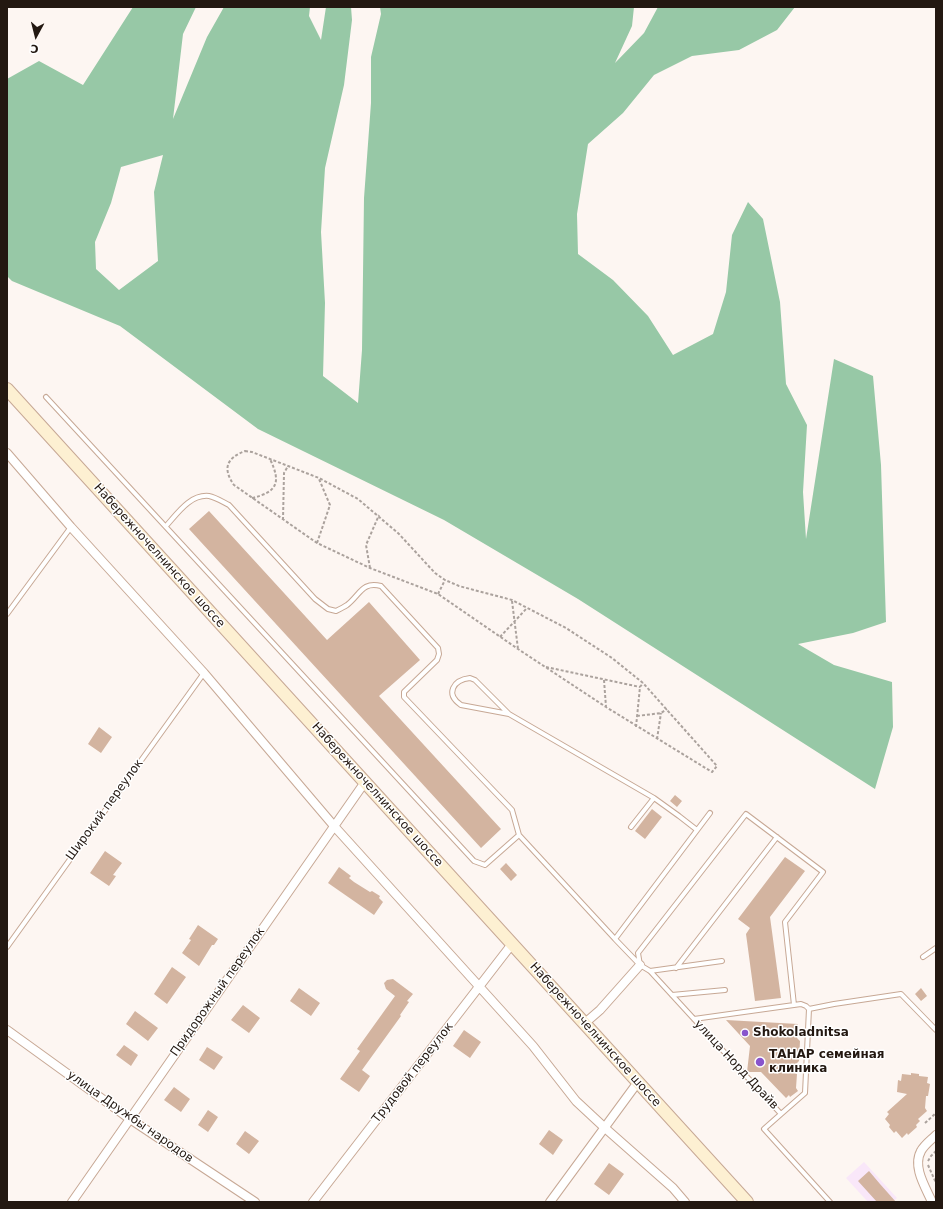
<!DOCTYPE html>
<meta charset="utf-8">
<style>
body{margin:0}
#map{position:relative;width:943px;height:1209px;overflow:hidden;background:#fdf6f2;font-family:"DejaVu Sans",sans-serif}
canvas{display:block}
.frame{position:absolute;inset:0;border:8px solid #231811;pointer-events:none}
.north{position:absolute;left:16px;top:16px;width:40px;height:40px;-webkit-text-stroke:3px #fff;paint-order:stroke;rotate:187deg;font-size:11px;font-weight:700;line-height:16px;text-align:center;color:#231811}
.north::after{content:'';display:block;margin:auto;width:14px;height:18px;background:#231811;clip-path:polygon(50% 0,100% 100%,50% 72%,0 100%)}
</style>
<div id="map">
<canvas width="943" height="1209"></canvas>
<div class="frame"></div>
<div class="north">С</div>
</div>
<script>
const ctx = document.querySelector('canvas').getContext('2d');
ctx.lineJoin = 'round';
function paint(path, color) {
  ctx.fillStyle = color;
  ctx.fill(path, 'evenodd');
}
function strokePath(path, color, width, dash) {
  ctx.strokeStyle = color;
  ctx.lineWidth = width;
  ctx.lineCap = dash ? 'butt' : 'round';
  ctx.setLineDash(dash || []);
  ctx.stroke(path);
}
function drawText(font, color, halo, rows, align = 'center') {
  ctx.font = font + ' "DejaVu Sans",sans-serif';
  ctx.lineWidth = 3;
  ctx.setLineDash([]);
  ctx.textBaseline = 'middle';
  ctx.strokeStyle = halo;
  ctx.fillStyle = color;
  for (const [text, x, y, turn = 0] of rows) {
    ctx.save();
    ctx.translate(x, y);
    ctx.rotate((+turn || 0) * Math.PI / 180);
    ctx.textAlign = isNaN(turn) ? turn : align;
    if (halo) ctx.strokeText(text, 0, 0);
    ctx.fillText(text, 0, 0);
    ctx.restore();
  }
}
const industrial = new Path2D(`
 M864 1162 897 1198 893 1202H868L846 1178Z`);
const forest = new Path2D(`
 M133 7H196L183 34 173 119 207 37 224 7H310L309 16 321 40 326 7H351L352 20 344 85 325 168 321 232 325 303 323 376 358 403 362 350 364 198 371 103V57L381 14 380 7H634L632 26 615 63 644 33 658 7H795L777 30 739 50 692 56 654 75 623 113 588 144 577 214 578 254 613 280 648 316 673 355 713 334 726 292 732 235 748 202 763 219 780 302 786 384 807 425 803 492 806 539 834 359 873 376 881 465 886 622 853 633 798 644 834 665 892 682 893 727 875 789 578 599 444 520 258 429 120 326 12 281 7 276V79L39 61 83 85ZM163 155 154 192 158 261 119 290 96 269 95 242 111 203 121 167Z`);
const building = new Path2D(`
 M209 511 327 640 369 602 420 660 379 696 501 829 481 848 189 529Z
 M99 727 112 737 101 753 88 744Z
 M675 795 682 801 677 807 670 801Z
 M652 809 662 817 645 839 635 831Z
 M105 851 122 863 113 875 116 876 109 886 90 873Z
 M785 857 805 871 770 917 781 998 755 1001 746 934 750 928 738 919Z
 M506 863 517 875 511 881 500 869Z
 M339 867 351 876 349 878 354 882 370 892 372 891 380 896 379 898 383 902 374 915 328 883Z
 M198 925 218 939 214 945H212L199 966 182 953 191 940 189 939Z
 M172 967 186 977 167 1004 154 994Z
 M393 979 413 994 407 1001 409 1002 400 1015 401 1016 362 1070 370 1076 359 1092 340 1079 360 1051 357 1049 395 996 386 989 384 983 387 980Z
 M299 988 320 1003 311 1016 290 1001Z
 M921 988 927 996 921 1001 915 994Z
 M243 1005 260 1018 249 1033 231 1020Z
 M135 1011 158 1028 148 1041 126 1024Z
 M726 1020 798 1024 797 1038 800 1041 799 1061 796 1064 795 1073 797 1074 796 1088 798 1091 790 1097 789 1095 786 1098 761 1072H747L750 1046Z
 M464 1030 481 1042 470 1058 453 1046Z
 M124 1045 138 1055 131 1066 116 1055Z
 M207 1047 223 1057 214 1070 199 1060Z
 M911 1073 919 1074V1076L928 1077 927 1083 930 1084 928 1096H926L925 1108 927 1111 918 1119 920 1121 916 1125 917 1127 908 1135 907 1133 902 1138 896 1131 894 1133 889 1127 890 1125 885 1119 889 1114 887 1112 907 1094 897 1092 898 1080 901 1081 902 1074 911 1075Z
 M174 1087 190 1099 181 1112 164 1100Z
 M208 1110 218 1117 208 1132 198 1125Z
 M549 1130 563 1140 553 1155 539 1144Z
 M245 1131 259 1141 249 1154 236 1144Z
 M609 1163 624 1174 609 1195 594 1184Z
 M869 1171 880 1184 896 1202H877L858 1181Z`);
const path = new Path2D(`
 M245 451 252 452 319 478 358 499 399 534 435 573 445 580 459 586 512 600 566 628 612 658 643 683 717 766 712 772 606 707 518 649 438 594 370 568 317 543 234 485C222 468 227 458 245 451Z
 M252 498C278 492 281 482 270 459
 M283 520 284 473 288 466
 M317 543 330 505 319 479
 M370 568 366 545 379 515
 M438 594 445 580
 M512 601 518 649
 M500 637 527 608
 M546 667 640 687
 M604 680 606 707
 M637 716 661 713 667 709
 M636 727 640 687 643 683
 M657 739 661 713
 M925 1123 936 1113
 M928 1161 931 1156 936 1151
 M928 1165 936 1183`);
const lane = new Path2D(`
 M46 397 474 861 485 865 519 835
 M166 526C177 514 190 494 209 496 215 497 223 502 229 505L315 599 328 609 336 611C340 609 344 607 347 605 360 595 362 581 381 586L438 648 439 654 437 660 404 692V697L512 810 519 835 615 939
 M7 614 71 527
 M470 678 475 680 509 714 461 705C445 694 453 680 470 678Z
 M509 714 654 798 679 816 697 830
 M710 813 615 939 640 965 650 971 781 1114 764 1129 830 1202
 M631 827 654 798
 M7 947 204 673
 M923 957 936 948
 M640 965 638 953 746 814 823 872 785 922 794 1005
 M676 968 777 837
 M650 971 722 961
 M672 995 725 990
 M809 1009 834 1004 901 994 936 1030
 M694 1019 801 1004 806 1006 809 1009 805 1093 781 1114`);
const street = new Path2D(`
 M7 453 71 527 204 673 334 826 533 1046 576 1101 605 1128 673 1188 685 1202
 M585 1023 600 1010 640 965
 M7 1030 130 1119 255 1202
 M72 1202 365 782
 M313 1202 512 944
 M550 1202 638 1082
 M932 1202C926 1188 912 1167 921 1151 924 1145 931 1140 936 1135`);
const secondary = new Path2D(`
 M7 389 747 1202`);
const markers = [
 [745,1033,4,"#8854cc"],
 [760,1062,5,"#8854cc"]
];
const streetNames = [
 ["Набережночелнинское шоссе",159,556,48],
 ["Набережночелнинское шоссе",377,795,48],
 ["Широкий переулок",105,810,-54],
 ["Придорожный переулок",218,992,-55],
 ["Набережночелнинское шоссе",595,1035,48],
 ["улица Норд Драйв",736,1065,47],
 ["Трудовой переулок",413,1073,-52],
 ["улица Дружбы народов",130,1117,35]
];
const poiNames = [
 ["Shokoladnitsa",753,1033],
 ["ТАНАР семейная",769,1055],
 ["клиника",769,1069]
];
paint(industrial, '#f9e7f9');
paint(forest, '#97c8a6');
paint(building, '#d3b4a0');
strokePath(lane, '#c7a895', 6);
strokePath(street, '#c7a895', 10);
strokePath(secondary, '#c7a895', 14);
strokePath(path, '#aba29d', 2, [3, 2]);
strokePath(lane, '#fff', 4);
strokePath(street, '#fff', 8);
strokePath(secondary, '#fdf0d2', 12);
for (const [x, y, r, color] of markers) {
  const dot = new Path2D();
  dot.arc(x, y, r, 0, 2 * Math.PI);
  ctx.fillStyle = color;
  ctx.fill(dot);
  strokePath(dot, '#fff', 1.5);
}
drawText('12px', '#231811', '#fff', streetNames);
drawText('bold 12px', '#231811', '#fff', poiNames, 'left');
</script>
